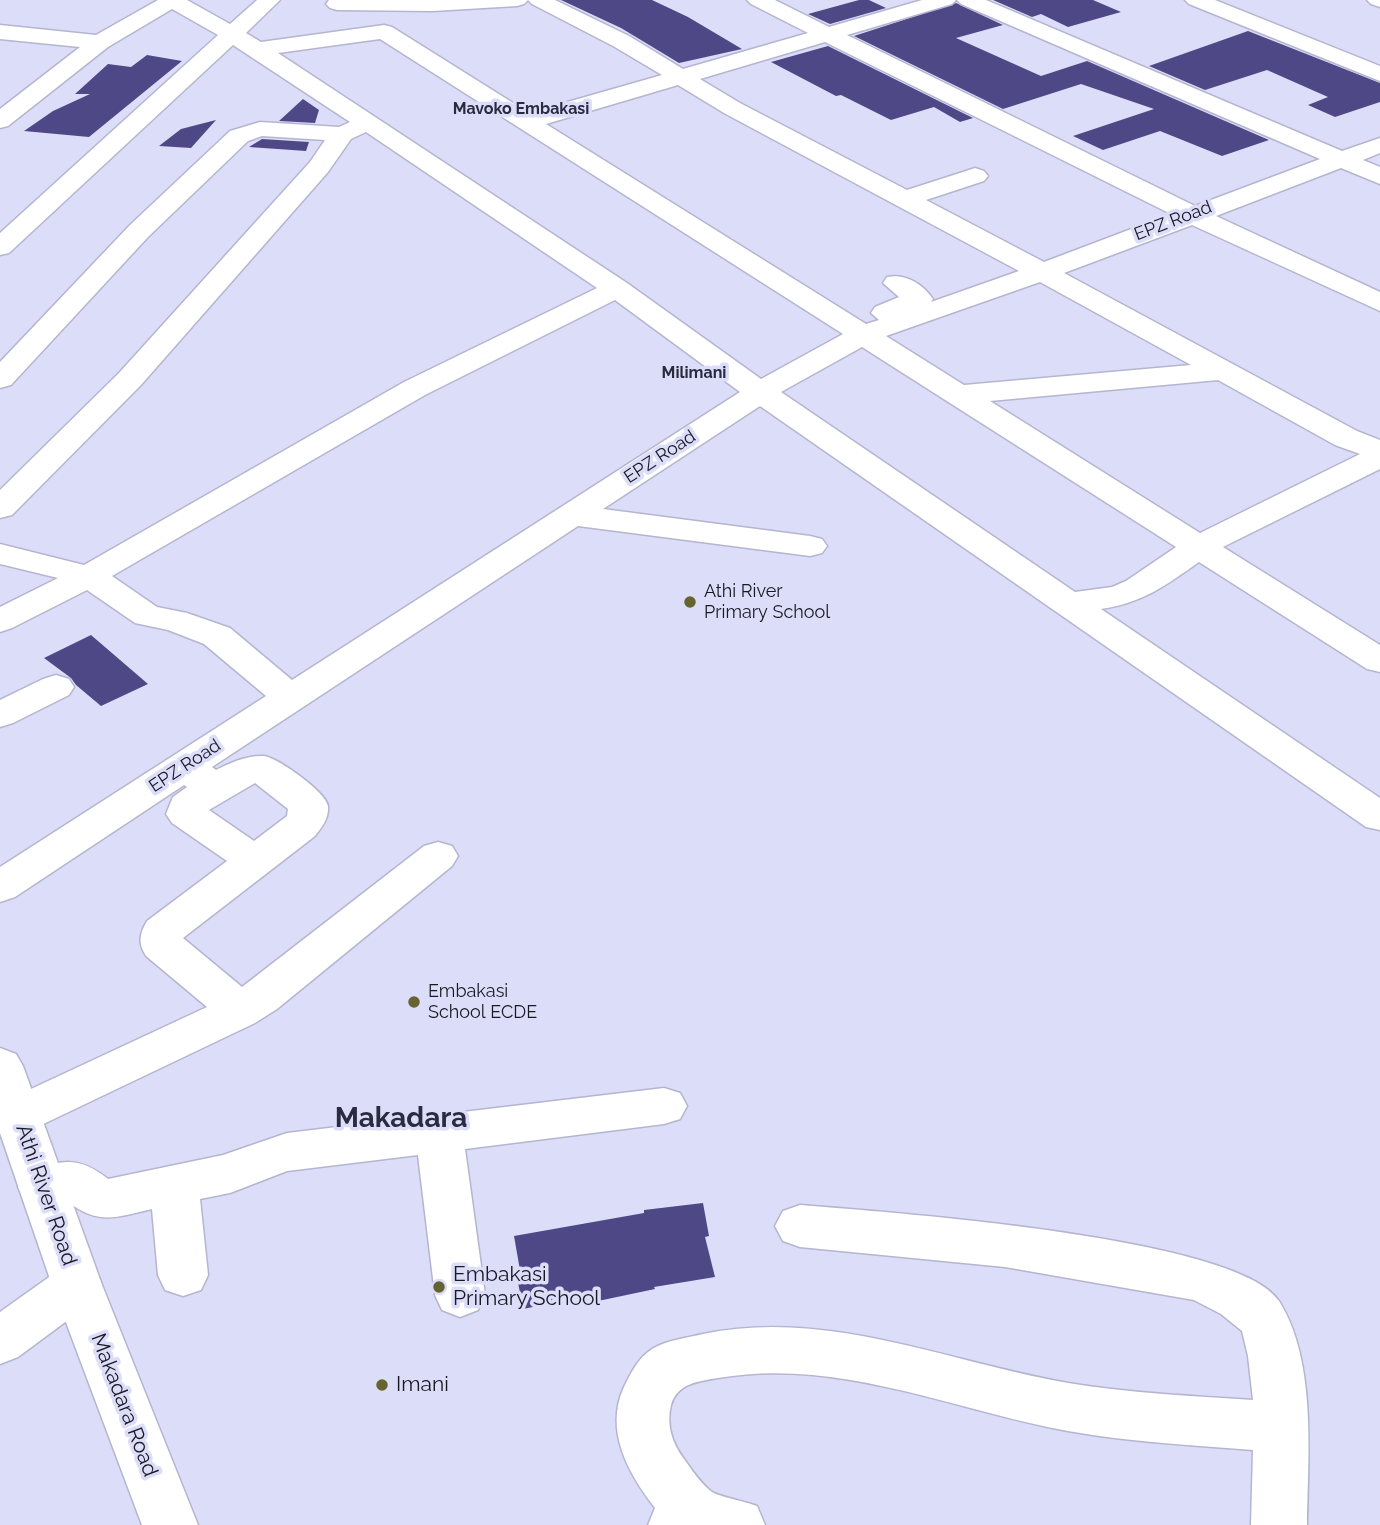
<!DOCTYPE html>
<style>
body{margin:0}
canvas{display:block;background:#dcddf9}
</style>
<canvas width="1380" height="1525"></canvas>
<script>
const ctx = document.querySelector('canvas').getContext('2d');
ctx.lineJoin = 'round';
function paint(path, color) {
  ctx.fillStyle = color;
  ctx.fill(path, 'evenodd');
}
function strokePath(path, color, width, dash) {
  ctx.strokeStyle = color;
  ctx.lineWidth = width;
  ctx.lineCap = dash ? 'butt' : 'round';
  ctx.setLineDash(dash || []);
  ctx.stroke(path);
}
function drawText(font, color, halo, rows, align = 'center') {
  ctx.font = font + ' Raleway,sans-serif';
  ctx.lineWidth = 7;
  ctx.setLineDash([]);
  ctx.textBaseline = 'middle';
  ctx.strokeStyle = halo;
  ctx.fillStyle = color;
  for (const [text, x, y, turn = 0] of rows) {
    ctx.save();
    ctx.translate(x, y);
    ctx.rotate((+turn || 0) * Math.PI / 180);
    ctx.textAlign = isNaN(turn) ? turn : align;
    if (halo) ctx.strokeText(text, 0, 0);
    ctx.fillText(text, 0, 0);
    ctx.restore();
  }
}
const building = new Path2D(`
 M561 0H652L688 17 742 49 679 63 621 28Z
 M859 0H869L886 8 830 24 808 14Z
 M993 0H1093L1121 12 1068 27 1041 14 1032 17Z
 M956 3 1003 25 956 38 1041 76 1087 61 1269 140 1222 156 1160 131 1103 150 1073 136 1154 109 1081 84 1003 109 854 36Z
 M1248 31 1380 83V102L1335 117 1308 105 1328 97 1267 70 1205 90 1149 66Z
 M828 46 973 118 960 122 934 107 891 120 841 95 836 96 771 62Z
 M147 55 182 61 89 137 24 131 53 111 90 94H75L108 64 131 67Z
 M303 99 319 110 315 123 279 121Z
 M216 120 191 148 159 146 181 129Z
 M262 139 309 142 306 151 249 147Z
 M91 635 148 684 101 706 76 685 71 678 44 658Z
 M703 1203 709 1236 705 1237 715 1277 654 1287 655 1289 598 1301 596 1294 523 1309 517 1277 521 1276 514 1236 644 1213V1210Z`);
const minor = new Path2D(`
 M158 0H187L230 24 257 0H280L246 33 261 42 384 25 392 27 529 113 662 75 613 46 532 4 528 0H555L629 36 683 69 808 33 751 4 747 0H775L829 27 922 0H956L952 4 847 35 1195 206 1320 159 961 4 957 0H986L1342 151 1380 138V153L1363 160 1380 167V184L1341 168 1216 216 1380 292V311L1192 225 1064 273 1357 431 1380 440V469L1223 547 1380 645V672L1367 669 1199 562C1166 585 1143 603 1101 609L1380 798V830L1366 827 760 406 603 509 810 536 822 539 827 546 822 553 810 556 578 526 212 767 216 770C230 763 247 755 264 756 278 758 326 792 328 806 329 818 322 827 315 836L183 938 242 987 424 846 438 842 452 846 458 856 452 866 277 1009 255 1023 35 1128 19 1133 3 1128 0 1107 3 1102 207 1007 146 956C138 943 139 935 147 921L227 861 172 823 166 814 173 797 187 787 184 785 15 897 0 902V867L266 696 204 644 168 630 135 623 87 590 12 628 0 632V607L58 578 0 564V544L84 565 404 382 597 288 366 132 351 139 328 172 141 385 12 515 0 518V490L119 373 310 162 325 140 262 136 248 141 148 237 11 385 0 388V362L130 225 230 131 260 122 339 127 350 122 233 45 9 253 0 255V233L218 35 172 9 108 47 8 126 0 128V109L80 47 0 39V25L96 35ZM380 39 843 334 761 379 627 283 278 53ZM825 42 1171 214 1044 262 926 200 984 181 988 176 984 171 975 168 966 171 907 190 740 103 700 79ZM678 85 724 113 1019 271 931 302 933 299C923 284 905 273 887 277L883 283 899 297 875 307 871 313 879 320 866 324 546 124ZM1040 282 1191 365 964 385 886 336ZM615 300 740 392 292 680 230 628 187 613 157 607 112 576 425 395ZM862 347 1176 547 1126 581 1112 587 1075 592 781 392ZM1218 380 1335 445 1360 454 1200 533 990 401ZM255 783 288 809 287 816 254 841 209 810Z
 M329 0H528L524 4 517 6 433 11 337 10 330 8 326 4Z
 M1185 0H1215L1380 66V81L1189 4Z
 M1367 0H1380V7L1371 4Z
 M56 675 69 679 74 687 69 695 13 723 0 727V700L43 679Z
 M664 1088 680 1093 687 1106 680 1119 664 1124 465 1149 485 1295 478 1310 460 1317 442 1310 435 1295 418 1155 287 1171 230 1193 200 1199 208 1275 201 1290 183 1296 165 1290 158 1275 152 1209C117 1217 98 1226 67 1201L42 1207 25 1201 18 1187 25 1173C61 1161 76 1154 108 1179L223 1155 287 1133Z
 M800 1205C884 1212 1237 1236 1279 1301 1317 1361 1308 1457 1307 1525H1251L1253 1450C1191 1445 1129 1442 1068 1431 953 1410 837 1357 718 1378 700 1381 677 1383 671 1405 666 1425 672 1443 684 1459 692 1470 701 1484 712 1492 717 1496 747 1502 757 1506L765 1525H648L655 1508C628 1473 604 1430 624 1387 631 1373 638 1358 652 1349 667 1340 686 1338 703 1334 827 1308 947 1362 1068 1383 1129 1393 1191 1396 1253 1400L1248 1356 1242 1331 1221 1314 1194 1300 1005 1267 800 1247 783 1241 775 1226 783 1211Z
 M77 1263 95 1270 102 1285 95 1300 18 1357 0 1364V1312L59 1270Z`);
const major = new Path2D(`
 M0 1048 16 1054 23 1066 102 1285 198 1525H142L52 1285 0 1133Z`);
const markers = [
 [690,602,7,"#65632f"],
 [414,1002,7,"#65632f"],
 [439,1287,7,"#65632f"],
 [382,1385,7,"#65632f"]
];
const farNeighbourhoodnames = [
 ["Mavoko Embakasi",521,109],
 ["Milimani",694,373]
];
const streetNames = [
 ["EPZ Road",1173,221,-21],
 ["EPZ Road",660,457,-33],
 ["EPZ Road",185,766,-33]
];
const poiNames = [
 ["Athi River",704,592],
 ["Primary School",704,613],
 ["Embakasi",428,992],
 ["School ECDE",428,1013]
];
const nearStreetnames = [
 ["Athi River Road",46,1195,71],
 ["Makadara Road",124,1405,69]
];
const nearPoinames = [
 ["Embakasi",453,1275],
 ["Primary School",453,1299],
 ["Imani",396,1385]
];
const nearDistrictnames = [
 ["Makadara",401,1119]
];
paint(building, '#4e4986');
strokePath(minor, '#b5b5d0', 3);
strokePath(major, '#b5b5d0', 3);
paint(minor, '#fff');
paint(major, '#fff');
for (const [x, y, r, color] of markers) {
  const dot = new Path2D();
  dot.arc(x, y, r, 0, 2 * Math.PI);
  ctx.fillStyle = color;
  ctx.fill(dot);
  strokePath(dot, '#dcddf9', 2.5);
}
drawText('bold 16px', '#2b2b40', '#dcddf9', farNeighbourhoodnames);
drawText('18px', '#191923', '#dcddf9', streetNames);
drawText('18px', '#191923', '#dcddf9', poiNames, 'left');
drawText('21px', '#191923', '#dcddf9', nearStreetnames);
drawText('21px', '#191923', '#dcddf9', nearPoinames, 'left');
drawText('bold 28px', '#2b2b40', '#dcddf9', nearDistrictnames);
</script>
